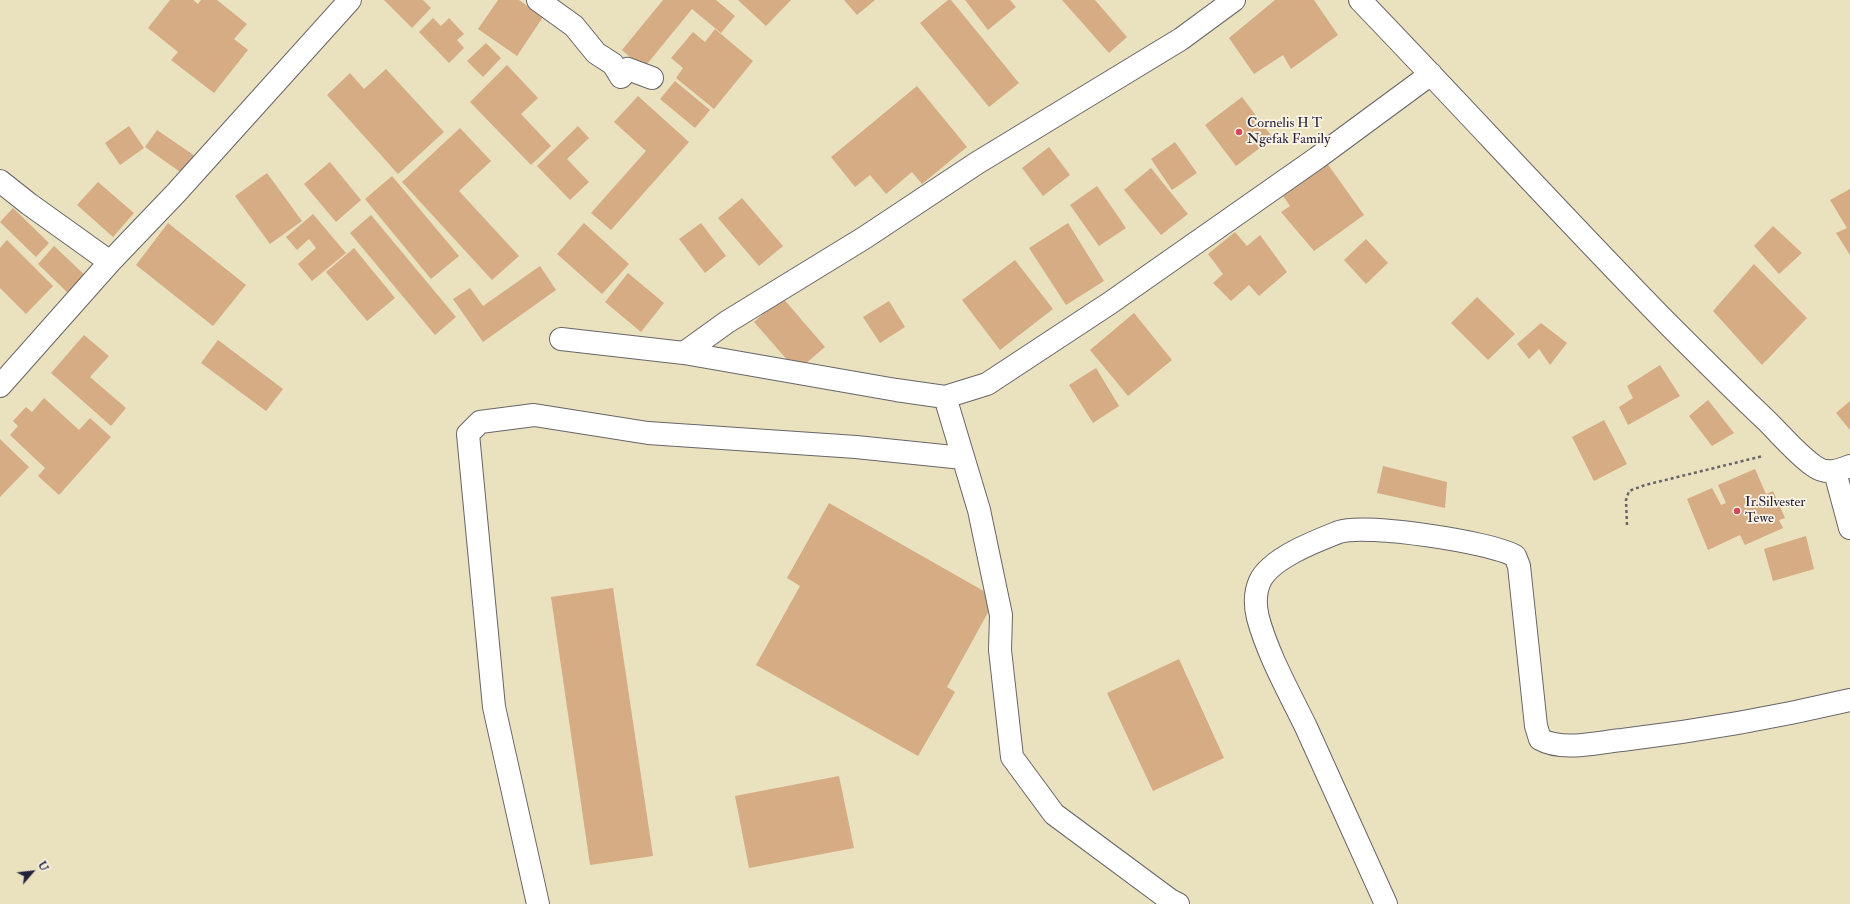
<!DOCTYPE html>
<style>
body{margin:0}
#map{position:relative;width:1850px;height:904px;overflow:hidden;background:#eae1be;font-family:"IM FELL Double Pica",serif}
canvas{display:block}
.north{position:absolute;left:12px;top:852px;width:40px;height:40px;-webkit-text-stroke:3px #fcf5e5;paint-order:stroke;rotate:62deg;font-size:11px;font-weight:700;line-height:16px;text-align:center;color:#22223b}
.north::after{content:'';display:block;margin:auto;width:14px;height:18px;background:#22223b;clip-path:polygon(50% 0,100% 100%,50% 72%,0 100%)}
</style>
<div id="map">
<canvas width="1850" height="904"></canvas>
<div class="north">U</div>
</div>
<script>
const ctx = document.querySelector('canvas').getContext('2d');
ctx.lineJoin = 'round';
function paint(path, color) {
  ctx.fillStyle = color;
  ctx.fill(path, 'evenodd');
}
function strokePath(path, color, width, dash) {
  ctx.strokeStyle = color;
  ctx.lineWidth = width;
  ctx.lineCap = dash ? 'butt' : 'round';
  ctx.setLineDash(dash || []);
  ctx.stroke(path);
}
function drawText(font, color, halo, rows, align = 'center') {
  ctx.font = font + ' "IM FELL Double Pica",serif';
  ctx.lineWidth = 3.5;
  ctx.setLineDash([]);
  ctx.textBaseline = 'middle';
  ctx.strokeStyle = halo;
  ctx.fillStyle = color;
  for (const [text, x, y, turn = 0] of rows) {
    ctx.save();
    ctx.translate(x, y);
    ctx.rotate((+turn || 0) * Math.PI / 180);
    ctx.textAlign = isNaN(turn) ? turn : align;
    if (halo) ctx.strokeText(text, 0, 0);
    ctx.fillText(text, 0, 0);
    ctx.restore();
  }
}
const building = new Path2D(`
 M170 0H193L198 4 201 0H217L247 24 234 39 248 50 214 93 171 60 178 52 148 28Z
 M384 0H423L431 8 412 28Z
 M498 0H519L543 17 517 56 478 29Z
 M663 0H716L735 16 721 33 692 9 643 69 622 50Z
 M738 0H791L766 26Z
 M844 0H875L857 15Z
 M948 0H951L1019 83 989 107 920 23Z
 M965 0H1010L1016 7 988 30Z
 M1062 0H1095L1127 37 1109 53Z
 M1275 0H1314L1338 35 1291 69 1283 55 1254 74 1229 38Z
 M433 18 441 26 449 18 464 34 457 40 464 48 449 63 419 32Z
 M715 29 753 61 714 109 676 78 683 68 671 58 693 32 705 42Z
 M486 43 501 58 483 77 467 61Z
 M507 65 538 98 521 114 551 146 531 165 470 102Z
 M386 69 444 132 398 174 327 95 350 73 364 89Z
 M675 81 710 110 695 128 660 99Z
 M917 86 967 147 922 184 912 172 886 194 870 175 855 187 831 157Z
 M638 96 689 142 611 230 591 213 646 151 614 122Z
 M1242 97 1273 138 1236 166 1205 125Z
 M129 126 144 148 120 165 105 143Z
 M578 126 589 138 567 159 589 182 570 200 537 166Z
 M460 128 491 161 459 191 519 256 492 280 402 182Z
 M157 130 195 156 183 174 145 147Z
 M1175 142 1197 173 1172 190 1151 159Z
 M1049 147 1070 175 1043 196 1022 168Z
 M1324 159 1364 215 1314 251 1281 212 1290 206 1279 190Z
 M330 162 361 200 336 222 304 184Z
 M1151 168 1188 214 1161 235 1124 190Z
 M267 173 302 221 270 244 235 196Z
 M392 176 459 256 431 279 365 199Z
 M98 182 134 213 113 237 77 205Z
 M1097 186 1126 228 1099 246 1070 205Z
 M1850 189V255L1836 233 1847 228 1830 200Z
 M742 198 783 246 759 266 718 218Z
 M13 208 49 243 36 257 0 222Z
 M313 214 346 253 312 281 298 264 316 248 309 239 297 250 286 237Z
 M371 215 456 317 435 335 350 233Z
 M168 223 246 285 213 326 136 265Z
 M584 223 629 264 602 294 557 254Z
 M701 223 726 256 705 273 679 239Z
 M1068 223 1104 281 1066 305 1029 248Z
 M1773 226 1802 253 1779 274 1754 246Z
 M1235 232 1247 246 1260 235 1287 272 1259 296 1249 285 1231 301 1213 283 1223 274 1208 254Z
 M1366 239 1388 263 1366 284 1344 260Z
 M7 240 53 286 26 314 0 288V248Z
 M54 246 88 278 71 296 38 264Z
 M354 248 395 298 367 321 326 272Z
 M1015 260 1053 309 1000 350 962 300Z
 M1754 264 1807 318 1762 365 1713 311Z
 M540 266 556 290 483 342 453 299 470 288 483 306Z
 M628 273 664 303 641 332 605 302Z
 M782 297 825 347 797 371 754 322Z
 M1477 297 1515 334 1488 360 1451 323Z
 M889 301 905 327 880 343 863 317Z
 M1134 313 1172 360 1128 396 1090 350Z
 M1541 323 1567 343 1550 365 1539 349 1529 359 1517 344Z
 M84 335 109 356 90 377 126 408 111 426 51 373Z
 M218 340 283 389 266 411 201 363Z
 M1660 365 1680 396 1628 425 1619 407 1633 398 1627 386Z
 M1096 368 1119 406 1093 423 1069 385Z
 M44 398 79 430 90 418 111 437 59 495 38 476 45 468 10 435 18 426 13 421 26 407 32 412Z
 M1708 400 1734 433 1712 446 1689 416Z
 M1850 401V430L1836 413Z
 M1604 420 1627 464 1594 481 1572 437Z
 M0 439 29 467 0 497Z
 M1383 466 1447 482 1445 508 1377 493Z
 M1755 469 1766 494 1773 491 1785 518 1779 520 1783 528 1745 545 1740 535 1708 550 1687 499 1712 488 1721 505 1726 503 1718 485Z
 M829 503 996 598 947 687 955 692 918 756 756 665 800 586 787 578Z
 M1806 536 1814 569 1773 581 1764 549Z
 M613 588 653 856 590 865 551 597Z
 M1179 659 1224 758 1153 791 1107 693Z
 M839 776 854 848 749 868 735 796Z`);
const path = new Path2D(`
 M1627 525 1626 500 1629 491 1645 485 1763 456`);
const minor = new Path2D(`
 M538 0 574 26 596 53 613 64 621 77 628 69 652 78
 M1234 0 1181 39 977 163 864 238 727 322 684 353 896 390 945 397 987 384 1110 303 1317 158 1431 74
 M1360 0C1464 108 1565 219 1670 326 1702 358 1734 390 1767 421 1782 436 1797 454 1814 466 1826 475 1838 471 1850 466
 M0 181 29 204 110 262
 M561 339 684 353
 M0 386 110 262 176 193 350 0
 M945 397 979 510 1001 615 1000 650 1012 757 1054 814 1170 900 1178 904
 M1835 472 1850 528
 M538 904 494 707 468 434 480 422 534 415 648 433 856 447 963 458
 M1386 904C1359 845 1333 786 1306 727 1289 692 1268 655 1258 618 1255 606 1255 592 1260 581 1271 558 1316 541 1339 532 1365 523 1491 542 1515 556L1519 566 1536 726 1540 739C1563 752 1598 742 1622 740 1699 731 1774 718 1850 700`);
const markers = [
 [1239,132,4,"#d1495b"],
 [1737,511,4,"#d1495b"]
];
const poiNames = [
 ["Cornelis H T",1247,124],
 ["Ngefak Family",1247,140],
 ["Ir.Silvester",1745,503],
 ["Tewe",1745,519]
];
paint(building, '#d5ac84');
strokePath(minor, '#686569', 24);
strokePath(path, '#686569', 2.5, [3, 3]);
strokePath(minor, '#fff', 22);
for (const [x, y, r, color] of markers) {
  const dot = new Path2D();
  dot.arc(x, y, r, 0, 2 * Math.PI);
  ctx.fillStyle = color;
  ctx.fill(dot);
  strokePath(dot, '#fcf5e5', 1.5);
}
drawText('14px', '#22223b', '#fcf5e5', poiNames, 'left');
</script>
